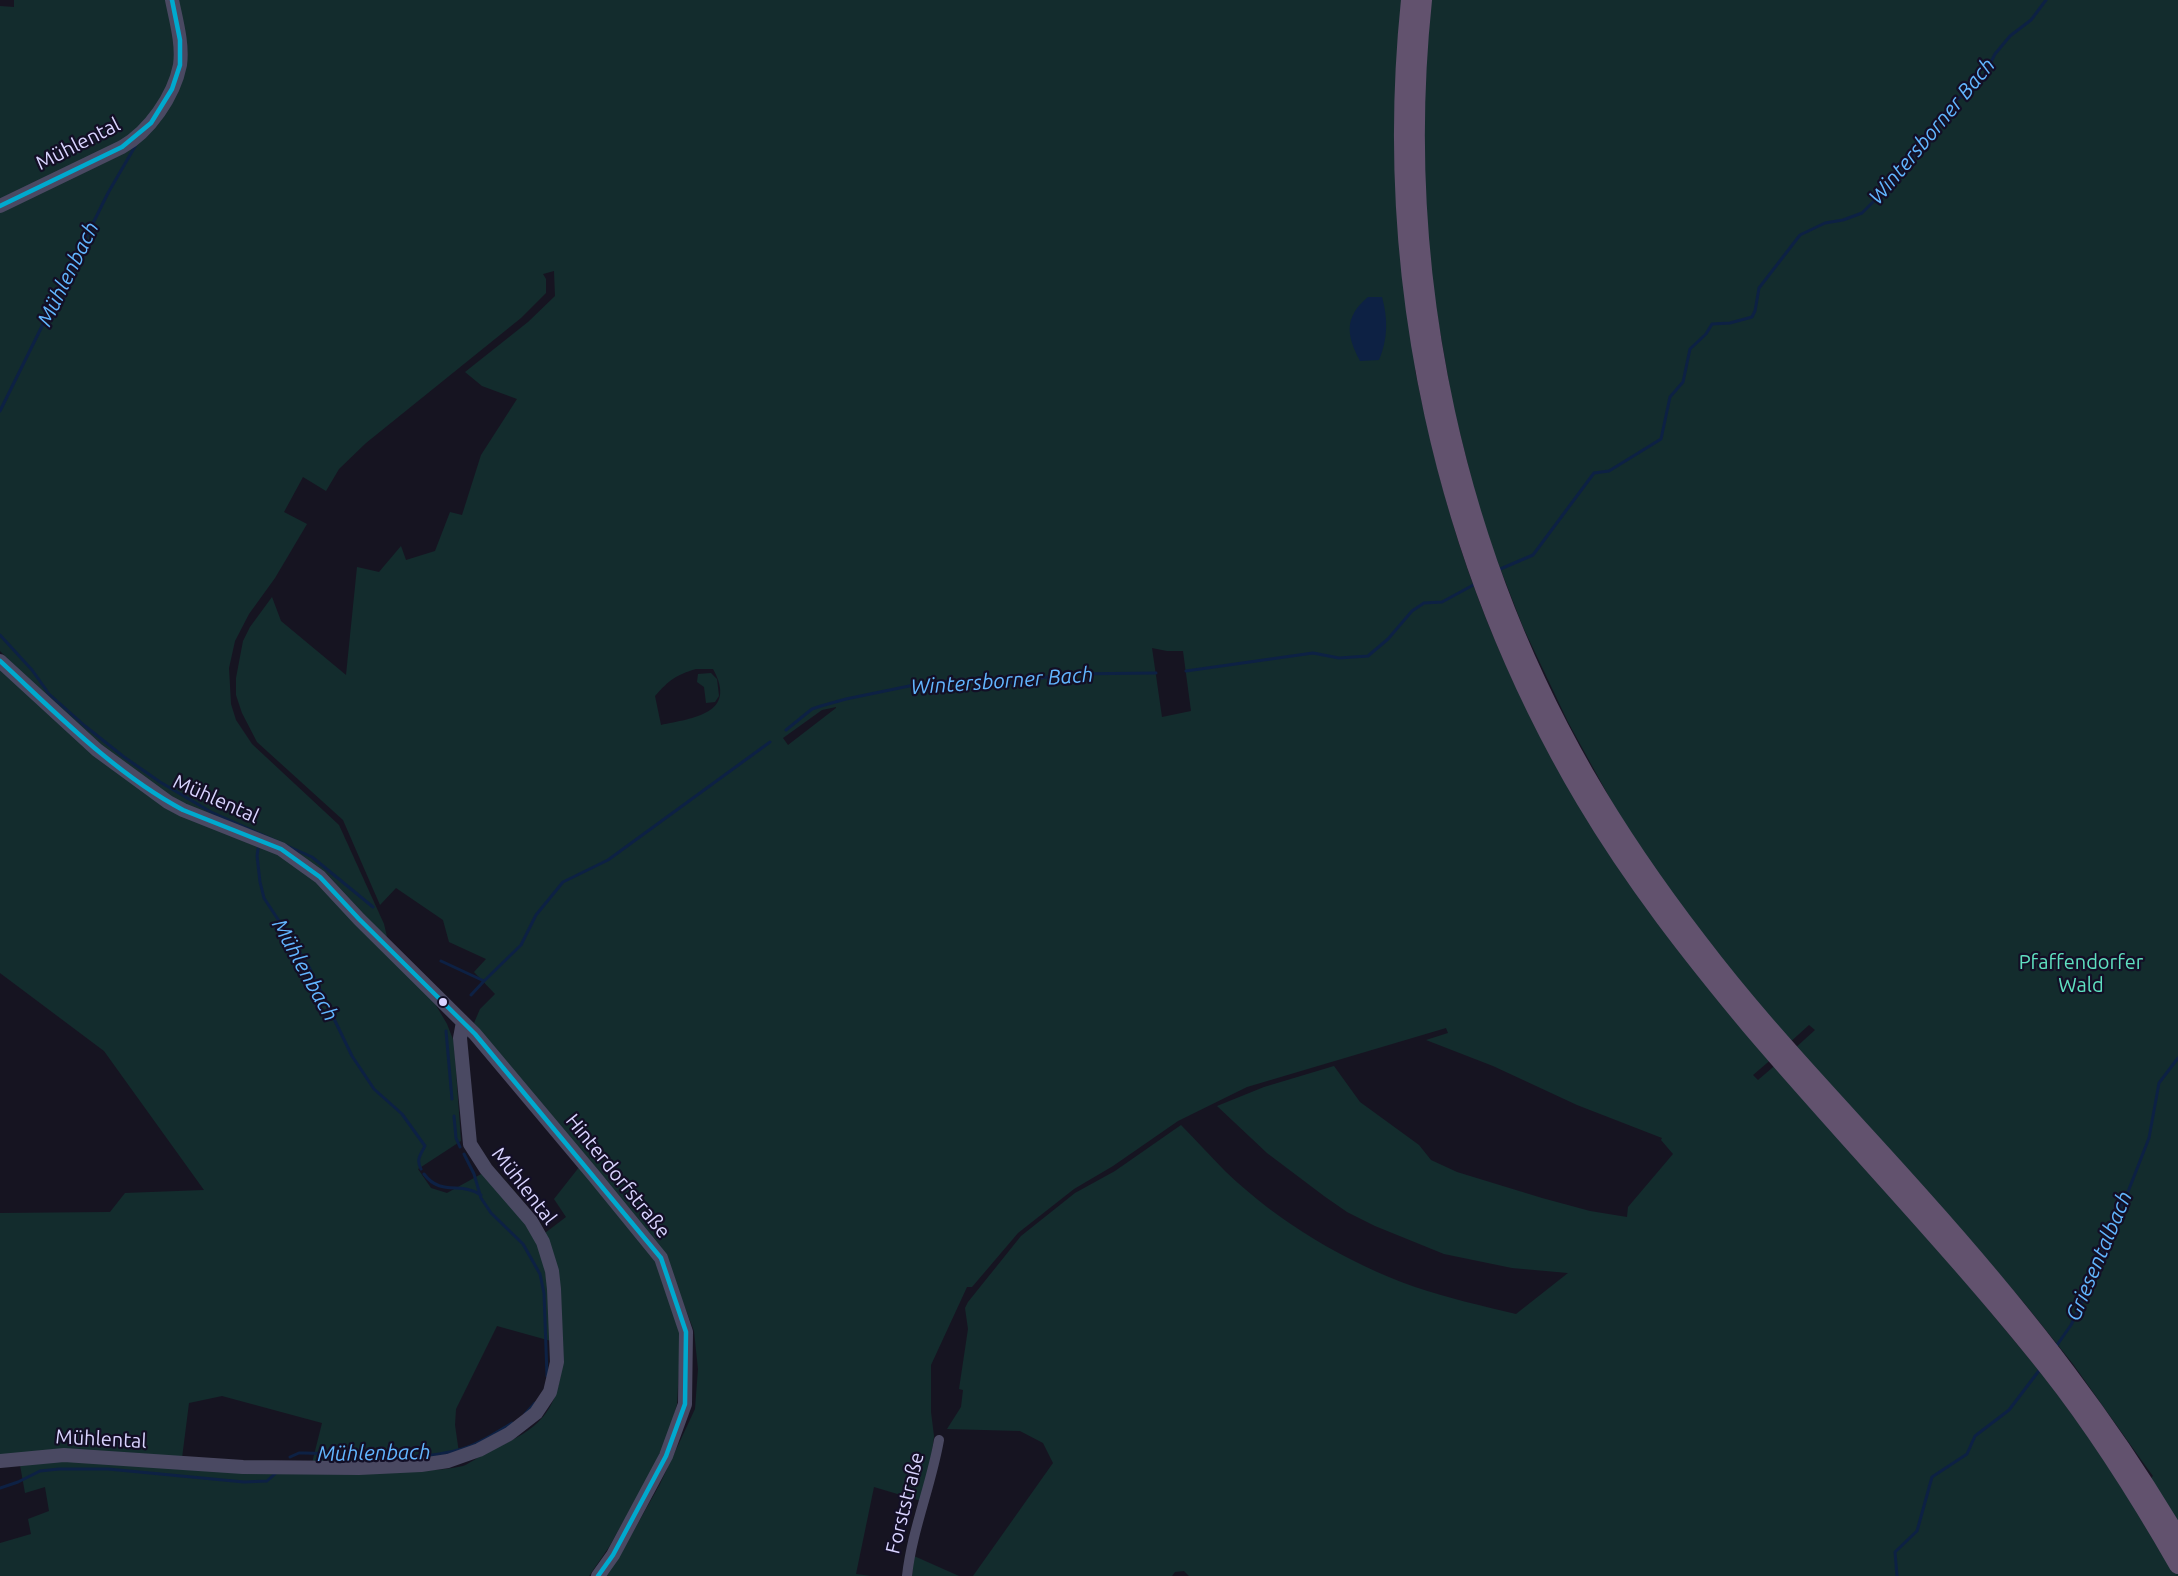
<!DOCTYPE html>
<meta charset="utf-8">
<style>
body{margin:0}
canvas{display:block;background:#161421}
</style>
<canvas width="2178" height="1576"></canvas>
<script>
const ctx = document.querySelector('canvas').getContext('2d');
ctx.lineJoin = 'round';
function paint(path, color) {
  ctx.fillStyle = color;
  ctx.fill(path, 'evenodd');
}
function strokePath(path, color, width, dash) {
  ctx.strokeStyle = color;
  ctx.lineWidth = width;
  ctx.lineCap = dash ? 'butt' : 'round';
  ctx.setLineDash(dash || []);
  ctx.stroke(path);
}
function drawText(font, color, halo, rows, align = 'center') {
  ctx.font = font + ' Ubuntu,sans-serif';
  ctx.lineWidth = 4.5;
  ctx.setLineDash([]);
  ctx.textBaseline = 'middle';
  ctx.strokeStyle = halo;
  ctx.fillStyle = color;
  for (const [text, x, y, turn = 0] of rows) {
    ctx.save();
    ctx.translate(x, y);
    ctx.rotate((+turn || 0) * Math.PI / 180);
    ctx.textAlign = isNaN(turn) ? turn : align;
    if (halo) ctx.strokeText(text, 0, 0);
    ctx.fillText(text, 0, 0);
    ctx.restore();
  }
}
const green = new Path2D(`
 M14 0H170L178 63 169 91 129 140 0 202V6L14 7Z
 M174 0H1407L1419 369 1415 370C1431 446 1449 522 1477 595 1499 655 1528 713 1558 770L1562 768 1774 1057 1753 1075 1758 1080 1779 1062 1963 1279 2047 1380 2092 1442 2178 1573V1576H1189L1184 1571 1175 1572 1172 1576H973L1053 1463 1043 1443 1020 1431 947 1429 961 1407 963 1390 959 1389 968 1329 965 1308 968 1302 1021 1236 1075 1193 1115 1171 1181 1125C1196 1140 1210 1156 1225 1171 1278 1222 1345 1262 1415 1287 1448 1298 1482 1306 1516 1314L1568 1273 1512 1268 1444 1254 1375 1226 1347 1212 1324 1196 1267 1153 1217 1106 1264 1087 1334 1066 1360 1102 1419 1145 1431 1160 1457 1172 1542 1198 1590 1211 1627 1217 1628 1207 1673 1154 1661 1140 1662 1138 1577 1105 1493 1066 1426 1040 1448 1033 1446 1028 1247 1087 1178 1121 1113 1166 1074 1189 1018 1233 972 1287H967L931 1365V1412L934 1436 931 1461 921 1501 874 1487 856 1574 871 1576H605L619 1557 660 1484 695 1409 698 1369 694 1331 664 1253 474 1023 480 1009 495 994 474 972 486 959 449 942 443 920 396 888 380 905 343 820 257 742 242 713 236 695V678L243 641 250 627 272 597 281 621 346 675 357 567 379 572 401 546 406 560 435 551 450 512 462 515 481 455 517 399 482 386 465 372 528 322 555 296 554 271 543 274 546 279V293L521 318 366 443 339 469 326 491 303 477 284 512 307 524 275 578 249 614 235 641 229 668 231 704 236 720 252 744 339 825 384 924 388 941 327 874 297 854 177 802 93 739 58 709 0 651V212L132 146 183 64ZM1152 648 1167 651H1183L1191 711 1162 717ZM696 669H713C738 714 693 718 661 725L655 696C669 680 676 675 696 669ZM836 707V708L788 745 783 738 822 710Z
 M1426 0H2178V1526L2150 1479 2153 1476 2142 1461 2073 1364 2025 1304 1978 1249 1793 1050 1815 1030 1809 1025 1788 1044 1724 970 1635 844 1568 722 1523 627 1493 550 1476 497 1453 406 1422 227Z
 M0 667 173 812 279 853 323 885 434 1002 447 1024 454 1042 461 1141 418 1169 431 1188 447 1193 483 1173C501 1193 524 1214 535 1239 550 1270 548 1307 551 1341L497 1326 456 1409 455 1425 459 1453 422 1460 312 1463 322 1423 222 1396 189 1403 182 1458 0 1457V1213L110 1212 125 1193 204 1190 104 1051 0 973Z
 M711 673 717 679 719 696 715 702 706 703 704 687 697 682 698 674Z
 M580 1166 655 1261 681 1332 677 1404 668 1436 652 1470 609 1547 589 1576H0V1543L31 1534 28 1519 49 1511 45 1487 25 1493 20 1465 86 1459 403 1471C422 1470 443 1471 463 1466 471 1463 479 1456 487 1452 532 1432 555 1419 562 1367L545 1233 566 1217 554 1199Z
 M914 1556 959 1576H912Z`);
const water = new Path2D(`
 M1368 297H1382C1388 319 1388 338 1379 360L1360 361C1346 335 1344 317 1368 297Z`);
const stream = new Path2D(`
 M0 411 108 193 137 143
 M1498 570 1533 555 1594 473 1609 471 1661 439 1670 397 1683 382 1690 349 1706 334 1712 324 1730 323 1752 317 1755 311 1759 288 1800 235 1825 223 1843 220 1862 213 1900 175 1921 144 1941 120 1949 106 1971 89 1985 74 1995 54 2010 36 2031 20 2046 0
 M0 635 32 670 49 694 85 726 124 757 160 782 211 812 312 857 373 907
 M1186 671 1313 653 1339 658 1368 656 1388 639 1412 611 1424 603 1442 602 1477 583
 M786 730 812 709 821 706 846 699 914 685 949 681 1007 683 1068 674 1156 673
 M258 849 257 856 260 882 264 898 309 967 352 1056 374 1089 402 1114 425 1146C420 1155 416 1160 421 1169
 M441 961 484 981 471 995
 M484 981 521 945 536 915 563 882 608 860 770 742
 M446 1031 452 1099
 M454 1116 456 1138 460 1147
 M464 1154 474 1174 481 1198 491 1213 523 1244 540 1274 544 1293 547 1376
 M424 1174C441 1197 461 1181 481 1195
 M2055 1348 2071 1325 2100 1264 2116 1212 2124 1202 2149 1138 2159 1083 2178 1058
 M525 1414 535 1403
 M290 1457 299 1453C349 1452 415 1464 462 1449 480 1444 497 1432 512 1423
 M0 1488 18 1482 40 1471 59 1469H108L244 1482 267 1481 276 1473
 M1897 1576 1895 1552 1917 1531 1932 1477 1967 1454 1975 1436 2009 1410 2041 1368`);
const minor = new Path2D(`
 M907 1576C912 1530 931 1486 939 1440`);
const tertiary = new Path2D(`
 M0 206 122 147C149 132 174 96 180 65 183 44 176 20 172 0
 M0 661 97 750 168 802 183 810 281 849 320 877 359 919 475 1034 595 1177 661 1258 686 1332 685 1404 666 1456 613 1555 598 1576
 M0 1461 64 1455 243 1467 359 1468 421 1465 448 1461 479 1450 509 1434 536 1413 550 1392 557 1362 554 1289 552 1271 543 1242 531 1221 486 1169 470 1144 460 1038 463 1022`);
const trunk = new Path2D(`
 M1410 0C1381 278 1443 560 1585 800 1633 881 1691 955 1751 1027 1849 1142 1954 1250 2048 1368 2097 1430 2139 1497 2178 1565
 M1423 0C1394 275 1455 558 1598 796 1633 854 1673 910 1715 963 1785 1052 1865 1132 1939 1217 2028 1318 2110 1422 2178 1538`);
const bus1 = new Path2D(`
 M0 206 122 147 151 123 172 89 180 65V40L172 0
 M0 661C56 713 115 774 183 810L281 849 320 877 359 919 475 1034 661 1258 686 1332 685 1404 666 1456 613 1555 598 1576`);
const markers = [
 [443,1002,5,"#d9d4ff"]
];
const streetNames = [
 ["Mühlental",78,144,-27],
 ["Mühlental",216,799,24],
 ["Hinterdorfstraße",618,1176,51],
 ["Mühlental",524,1186,52],
 ["Mühlental",101,1439,3],
 ["Forststraße",905,1503,-76]
];
const parkNames = [
 ["Pfaffendorfer",2081,962],
 ["Wald",2081,985]
];
const waterNames = [
 ["Wintersborner Bach",1932,131,-50],
 ["Mühlenbach",68,274,-64],
 ["Wintersborner Bach",1002,681,-4],
 ["Mühlenbach",305,970,61],
 ["Griesentalbach",2099,1256,-67],
 ["Mühlenbach",374,1453,-1]
];
paint(green, '#132c2d');
paint(water, '#0d2144');
strokePath(stream, '#0d2144', 3);
strokePath(minor, '#4a4962', 10);
strokePath(tertiary, '#4a4962', 14);
strokePath(trunk, '#62526e', 18);
strokePath(bus1, '#00a9ce', 4.5);
for (const [x, y, r, color] of markers) {
  const dot = new Path2D();
  dot.arc(x, y, r, 0, 2 * Math.PI);
  ctx.fillStyle = color;
  ctx.fill(dot);
  strokePath(dot, '#130f26', 2);
}
drawText('20px', '#d9d4ff', '#130f26', streetNames);
drawText('20px', '#5fe0c0', '#130f26', parkNames);
drawText('italic 21px', '#62b6ff', '#130f26', waterNames);
</script>
